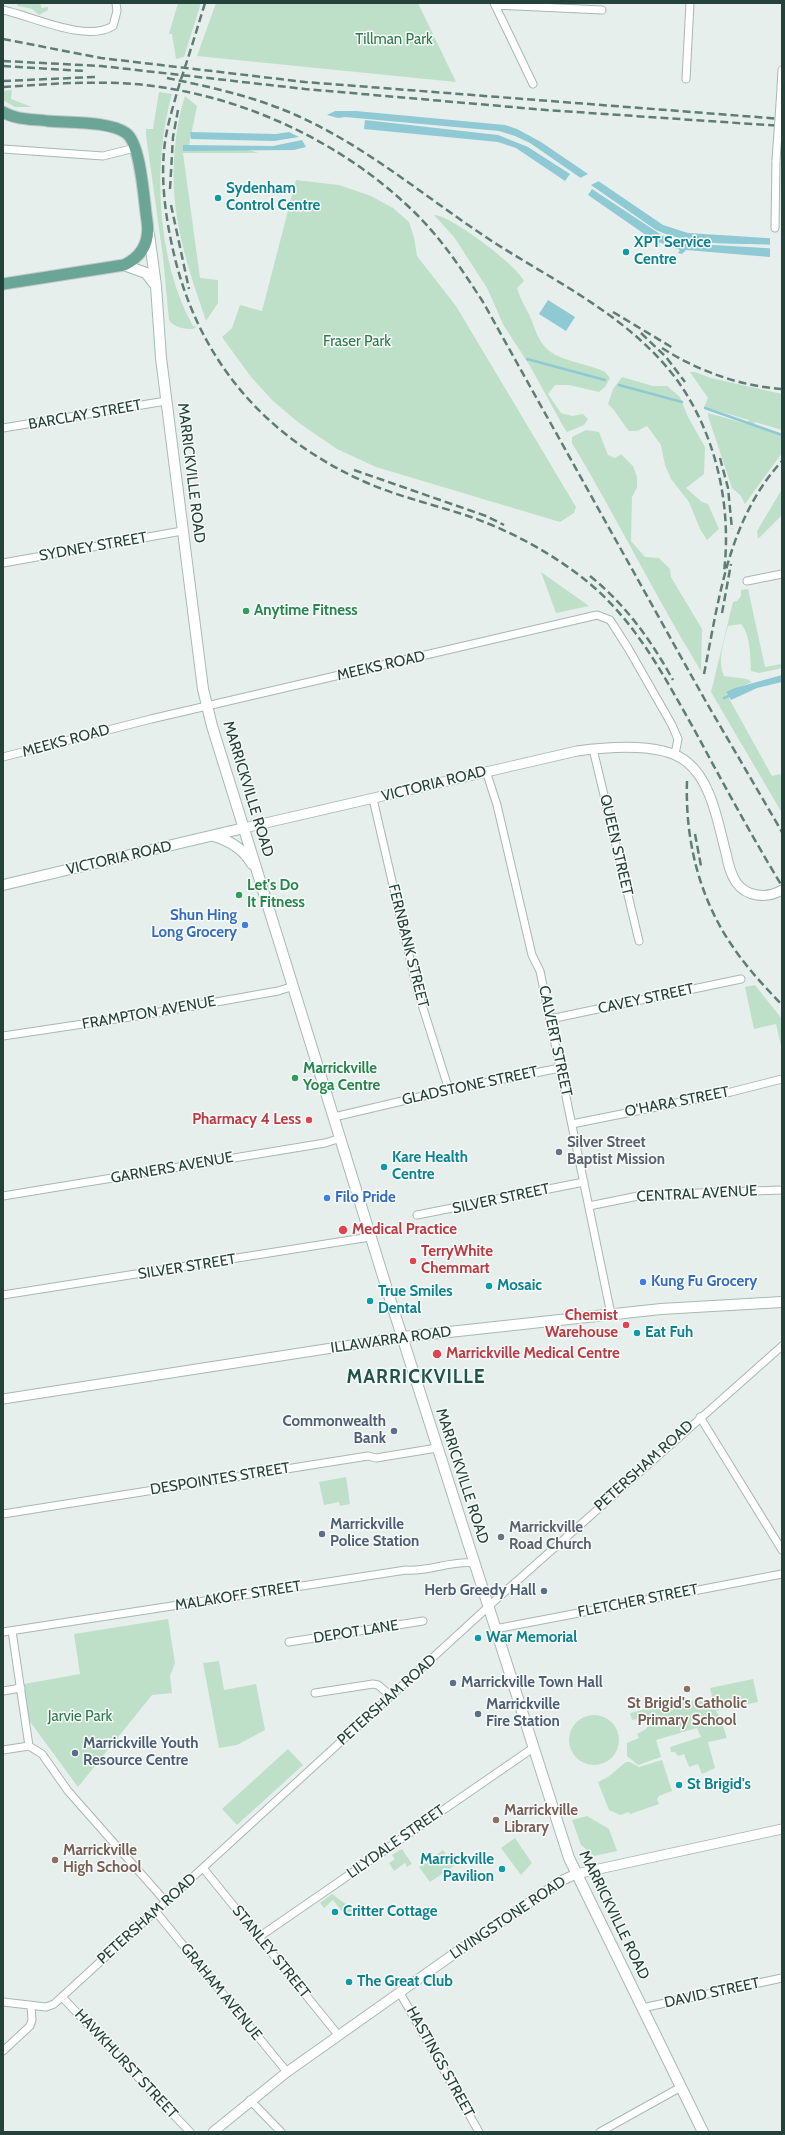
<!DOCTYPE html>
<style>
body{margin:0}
#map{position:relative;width:785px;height:2135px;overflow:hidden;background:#e6efeb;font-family:Cabin,sans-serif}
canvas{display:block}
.frame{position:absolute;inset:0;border:4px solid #24423a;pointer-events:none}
</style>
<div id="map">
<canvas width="785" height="2135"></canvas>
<div class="frame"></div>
</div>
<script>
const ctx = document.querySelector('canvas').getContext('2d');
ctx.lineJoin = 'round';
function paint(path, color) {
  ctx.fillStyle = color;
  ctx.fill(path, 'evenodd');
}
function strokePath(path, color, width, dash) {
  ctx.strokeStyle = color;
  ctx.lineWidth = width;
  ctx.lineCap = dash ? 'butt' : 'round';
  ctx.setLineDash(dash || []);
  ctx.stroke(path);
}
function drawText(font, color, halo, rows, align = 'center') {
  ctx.font = font + ' Cabin,sans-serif';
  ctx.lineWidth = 3;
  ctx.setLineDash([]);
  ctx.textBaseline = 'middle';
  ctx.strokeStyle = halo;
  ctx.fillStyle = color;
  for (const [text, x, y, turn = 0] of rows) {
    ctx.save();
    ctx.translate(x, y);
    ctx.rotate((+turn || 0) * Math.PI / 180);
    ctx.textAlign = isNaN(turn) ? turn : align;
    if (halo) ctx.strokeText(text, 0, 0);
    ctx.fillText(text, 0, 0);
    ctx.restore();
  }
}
const green = new Path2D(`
 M16 3H40L42 8 48 7V10L39 15 32 9 18 6Z
 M178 3H201L184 57 176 59 172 34H169Z
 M216 3H418L456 82 197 56Z
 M12 90 11 99 32 107H15L3 100V91Z
 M159 92 172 94C152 164 157 261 193 326H196L195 328C188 331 173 327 169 320L163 257 146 135V129H153Z
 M185 96 197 106 189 145H183L249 150 258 153H183L200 278 218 280V303L206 321C194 285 181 249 176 211 171 177 174 129 185 96Z
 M296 180 339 185 371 196 393 208 409 222 414 237 417 256 456 306 576 507 574 513 560 522 376 467 337 449 299 423 273 401 251 377 222 337 232 328 240 305 262 311Z
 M434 215C449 214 518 266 524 281L517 288C520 298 524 305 529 314 536 330 539 348 558 356 573 363 591 365 605 372L610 378 605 387 599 392 569 385H555L548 394 561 413 572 416 583 414 588 419 584 425 567 432 563 426 530 366 504 326 487 288 454 237Z
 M690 372H695L711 378 782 394V430L755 422 754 425 782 434V453L745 504 741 496 732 488 708 416V413L747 424 749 420 704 407 708 398Z
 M622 377 653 386H667L680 397 688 417 705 447 704 474 686 488 702 502 708 504 719 529 707 540 700 529 689 502 671 479 665 465 661 445 647 426 637 431H629C621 422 617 412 608 404L613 389Z
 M586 430 599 432 608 455 615 458 621 454 633 466 637 477V487L632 497 631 541 645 557 659 558 670 569 671 577 702 629 701 671C655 596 617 518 572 443V437Z
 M782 489V515L758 539 757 531Z
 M541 572 589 606 556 613Z
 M748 589 765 667 782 664V668L759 673 751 671C750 655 751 636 741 624L728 626C724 642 717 659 724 676L747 679 752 682 726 693 772 776 780 774 782 778V813L711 692 733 602 737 601 741 596V590Z
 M755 985 782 1019V1050L776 1024 754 1029 745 987Z
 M346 1477 350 1504 340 1506 339 1502 324 1505 319 1482Z
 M168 1619 175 1663 170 1676 172 1693 152 1695 78 1787 28 1719 24 1684 80 1674 74 1634Z
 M219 1661 224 1690 256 1684 265 1730 237 1745 219 1748 203 1663Z
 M753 1679 758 1702 716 1711 720 1717 727 1738 708 1742 715 1768 702 1774 698 1764 689 1767 684 1754 678 1756 675 1752H671L670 1747 701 1737 697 1728 656 1740 661 1757 638 1765 627 1756V1743L639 1738 637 1734 646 1729 648 1725 643 1718 632 1720 630 1713C647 1709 694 1693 709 1704 712 1706 714 1709 715 1711L710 1688Z
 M569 1740a25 25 0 1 1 50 0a25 25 0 1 1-50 0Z
 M288 1749 303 1765 237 1825 222 1809Z
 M662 1760 672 1791 659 1796 657 1799 659 1804 630 1814 629 1812 620 1815 609 1810 598 1782 608 1777 626 1762H630L639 1767Z
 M587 1816 609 1829 617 1851 594 1856 581 1845 572 1820Z
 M515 1838 532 1863 521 1875 501 1848Z
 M402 1849 412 1864 407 1867 405 1863 394 1871 389 1863 395 1859 392 1855Z
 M443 1850 454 1866 430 1882 419 1867Z
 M332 1894 354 1910 346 1916 333 1900 324 1908 320 1903Z`);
const water = new Path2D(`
 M335 111H356L505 125 517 129 541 142 663 225 688 233 782 239V245C741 243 694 247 656 230L530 143 515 136 499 131 345 117 338 118 327 115Z
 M365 120 498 135 528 147 570 174 565 181 516 148 498 142 364 129Z
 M190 132 276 134 289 132 299 137 274 141 191 139Z
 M302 140 306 147 294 150 183 151V145L273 146Z
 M592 189 666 238 679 243 782 249V258L686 250 682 254 678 253 680 250 653 240 588 195Z
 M548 300 575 317 566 331 539 314Z
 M782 675V682L757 688 731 700 726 692 735 688Z`);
const pier = new Path2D(`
 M590 173 601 180 589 186 578 179Z
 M770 236 781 237V260L770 259Z`);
const stream = new Path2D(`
 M527 359 605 380
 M619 385 682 402
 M705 408 782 435
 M724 698 731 695`);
const minor = new Path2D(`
 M494 3 533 84
 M495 5 602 10
 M3 10C32 16 86 43 113 26L117 11 116 3
 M686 79 690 3
 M780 104 782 70
 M3 149 103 156 135 148
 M775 228 776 160
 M3 428 166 401
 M3 563 182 531
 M747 581 782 574
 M593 749 639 941
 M3 757 151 719 597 615 610 620 628 648 672 725 678 739 675 754
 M486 771 497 805 532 955 540 971 611 1314
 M373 799 417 989 449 1090
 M550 1019 741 979
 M3 1036 143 1015 278 991 294 986
 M334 1117 449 1090 560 1068
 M572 1124 731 1092 782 1079
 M3 1196 325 1143 341 1138
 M589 1206 643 1195 782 1190
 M417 1215 584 1182
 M3 1295 370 1237
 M700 1417 782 1550
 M3 1514 368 1456 376 1458 437 1448
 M495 1629 782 1574
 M12 1631 29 1746
 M3 1632 406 1570C429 1572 452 1560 474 1563
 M289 1642 423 1621
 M3 1691 21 1688
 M315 1693 373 1684 378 1685 391 1696
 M29 1746 42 1754 68 1791 166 1902
 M3 1750 29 1746
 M203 1868 339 2036
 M156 1912 287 2072
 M259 1937 533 1748
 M400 1993 479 2132
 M62 1997 190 2132
 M3 2002 46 2007 54 2004 500 1596 782 1346
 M642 2008 782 1978
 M3 2051 30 2026 32 2020 31 2006
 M250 2100 281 2132
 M600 2132 681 2087`);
const tertiary = new Path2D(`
 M244 828 577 751C607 747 663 742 687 762 712 782 718 824 726 853 728 863 730 873 736 882 746 897 767 899 782 890
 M3 1399 403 1337
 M213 2132 287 2072 468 1944 563 1880 576 1874 782 1829`);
const secondary = new Path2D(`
 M149 234 156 286 161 358 203 689 212 726 391 1302 569 1858 703 2132
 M124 265 146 273 156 286
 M214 836C230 841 244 849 252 864
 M3 885 244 828
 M403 1337 661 1309 782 1302`);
const primary = new Path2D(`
 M3 112C16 120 33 119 48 121 69 123 109 121 126 133 141 143 144 202 147 221 150 241 143 256 124 265L3 284`);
const rail = new Path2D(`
 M205 3C197 29 189 56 180 82 174 104 166 127 164 151 161 184 166 219 173 250 197 358 264 437 365 482 399 497 436 505 471 517 513 532 555 555 589 583 637 623 665 678 695 731 723 783 751 835 782 886
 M3 39 101 58 305 82 782 119
 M3 61 101 66 305 89 546 110 782 126
 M3 66 85 71
 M167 78C211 87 256 97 298 116 371 149 431 202 498 245 560 284 632 319 677 380 716 434 732 506 724 572
 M3 81 95 77
 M3 87C50 84 98 80 145 85 242 96 338 140 409 207 439 235 461 268 483 302L705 700 782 832
 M170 189 173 137 178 110
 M171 205 189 289
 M613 312 673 348
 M641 333 666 357 685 382
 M662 348C698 371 740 386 782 389
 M720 458 728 488 732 529
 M354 470 486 516 504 525
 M590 576C625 604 651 640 673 680
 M722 613 731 564
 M704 674C719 599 728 520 782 461
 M687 781C685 840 699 898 733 947 747 968 765 987 782 1005
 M695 834 701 866`);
const minorBridge = new Path2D(`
 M776 160 780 104`);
const markers = [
 [218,198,4,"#0f9aa8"],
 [626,252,4,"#0f9aa8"],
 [246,611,4,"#2e9e5b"],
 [239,895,4,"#2e9e5b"],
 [245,925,4,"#3f7fe0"],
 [295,1078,4,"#2e9e5b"],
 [309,1120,4,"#e0444e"],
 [559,1152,4,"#6b7280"],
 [384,1167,4,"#0f9aa8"],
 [327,1198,4,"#3f7fe0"],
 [343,1230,5,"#e0444e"],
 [413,1261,4,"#e0444e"],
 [643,1282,4,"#3f7fe0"],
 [489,1286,4,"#0f9aa8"],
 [370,1301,4,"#0f9aa8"],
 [626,1325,4,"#e0444e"],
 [637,1333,4,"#0f9aa8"],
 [437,1354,5,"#e0444e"],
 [394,1431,4,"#5c6f8a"],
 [322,1534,4,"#5c6f8a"],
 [501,1537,4,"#6b7280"],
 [544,1591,4,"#5c6f8a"],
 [478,1638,4,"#0f9aa8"],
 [453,1683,4,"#5c6f8a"],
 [687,1689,4,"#8d6e63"],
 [478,1714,4,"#5c6f8a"],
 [75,1753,4,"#5c6f8a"],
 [679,1785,4,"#0f9aa8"],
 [496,1820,4,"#8d6e63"],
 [55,1860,4,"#8d6e63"],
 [502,1869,4,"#0f9aa8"],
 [335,1912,4,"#0f9aa8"],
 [349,1982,4,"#0f9aa8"]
];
const parkNames = [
 ["Tillman Park",394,40],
 ["Fraser Park",357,342],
 ["Jarvie Park",80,1717]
];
const cultureNames = [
 ["Sydenham",226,189],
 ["Control Centre",226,206],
 ["XPT Service",634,243],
 ["Centre",634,260],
 ["Kare Health",392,1158],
 ["Centre",392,1175],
 ["Mosaic",497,1286],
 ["True Smiles",378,1292],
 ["Dental",378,1309],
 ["Eat Fuh",645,1333],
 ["War Memorial",486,1638],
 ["St Brigid's",687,1785],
 ["Marrickville",494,1860,"right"],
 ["Pavilion",494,1877,"right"],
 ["Critter Cottage",343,1912],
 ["The Great Club",357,1982]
];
const streetNames = [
 ["BARCLAY STREET",85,415,-10],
 ["MARRICKVILLE ROAD",191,473,83],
 ["SYDNEY STREET",93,547,-10],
 ["MEEKS ROAD",381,666,-13],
 ["MEEKS ROAD",66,741,-15],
 ["VICTORIA ROAD",434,784,-14],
 ["MARRICKVILLE ROAD",248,789,73],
 ["QUEEN STREET",616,845,77],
 ["VICTORIA ROAD",119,858,-13],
 ["FERNBANK STREET",408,946,76],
 ["CAVEY STREET",646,999,-12],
 ["FRAMPTON AVENUE",149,1013,-10],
 ["CALVERT STREET",555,1041,78],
 ["GLADSTONE STREET",470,1086,-12],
 ["O'HARA STREET",677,1102,-11],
 ["GARNERS AVENUE",172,1168,-10],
 ["CENTRAL AVENUE",697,1194,-3],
 ["SILVER STREET",501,1199,-12],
 ["SILVER STREET",187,1267,-9],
 ["ILLAWARRA ROAD",391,1340,-8],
 ["PETERSHAM ROAD",644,1466,-42],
 ["MARRICKVILLE ROAD",462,1476,72],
 ["DESPOINTES STREET",220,1479,-9],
 ["MALAKOFF STREET",238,1596,-9],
 ["FLETCHER STREET",638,1601,-11],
 ["DEPOT LANE",356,1632,-9],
 ["PETERSHAM ROAD",387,1700,-42],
 ["LILYDALE STREET",396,1842,-35],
 ["MARRICKVILLE ROAD",614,1915,64],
 ["LIVINGSTONE ROAD",508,1918,-34],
 ["PETERSHAM ROAD",147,1919,-42],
 ["STANLEY STREET",271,1952,51],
 ["GRAHAM AVENUE",221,1992,51],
 ["DAVID STREET",712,1993,-12],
 ["HASTINGS STREET",440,2062,61],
 ["HAWKHURST STREET",126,2064,47]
];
const leisureNames = [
 ["Anytime Fitness",254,611],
 ["Let's Do",247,886],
 ["It Fitness",247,903],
 ["Marrickville",303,1069],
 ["Yoga Centre",303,1086]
];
const shopNames = [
 ["Shun Hing",237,916,"right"],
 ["Long Grocery",237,933,"right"],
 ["Filo Pride",335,1198],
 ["Kung Fu Grocery",651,1282]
];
const healthNames = [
 ["Pharmacy 4 Less",301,1120,"right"],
 ["Medical Practice",352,1230],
 ["TerryWhite",421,1252],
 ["Chemmart",421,1269],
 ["Chemist",618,1316,"right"],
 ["Warehouse",618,1333,"right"],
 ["Marrickville Medical Centre",446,1354]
];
const worshipNames = [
 ["Silver Street",567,1143],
 ["Baptist Mission",567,1160],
 ["Marrickville",509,1528],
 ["Road Church",509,1545]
];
const serviceNames = [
 ["Commonwealth",386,1422,"right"],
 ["Bank",386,1439,"right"],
 ["Marrickville",330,1525],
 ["Police Station",330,1542],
 ["Herb Greedy Hall",536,1591,"right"],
 ["Marrickville Town Hall",461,1683],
 ["Marrickville",486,1705],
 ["Fire Station",486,1722],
 ["Marrickville Youth",83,1744],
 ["Resource Centre",83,1761]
];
const educationNames = [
 ["St Brigid's Catholic",687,1704,"center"],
 ["Primary School",687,1721,"center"],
 ["Marrickville",504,1811],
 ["Library",504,1828],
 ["Marrickville",63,1851],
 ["High School",63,1868]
];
const districtNames = [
 ["MARRICKVILLE",416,1377]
];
paint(green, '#bfe0c8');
paint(water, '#8ec9d4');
paint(pier, '#e6efeb');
strokePath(stream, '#8ec9d4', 2.5);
strokePath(minor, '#a8b8b2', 9);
strokePath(tertiary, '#a8b8b2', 11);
strokePath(secondary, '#a4bbb3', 12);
strokePath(primary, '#c2cac8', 13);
strokePath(minor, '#fff', 7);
strokePath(tertiary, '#fff', 9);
strokePath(secondary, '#fff', 10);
strokePath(primary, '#6aa596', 11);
strokePath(rail, '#5f7d75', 2.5, [8, 4]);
strokePath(minorBridge, '#a8b8b2', 9, []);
strokePath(minorBridge, '#fff', 7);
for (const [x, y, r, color] of markers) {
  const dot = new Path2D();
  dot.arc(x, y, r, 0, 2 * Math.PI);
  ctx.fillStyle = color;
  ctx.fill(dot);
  strokePath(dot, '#f7fbf9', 1.5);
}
drawText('15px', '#2d7a4b', '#f7fbf9', parkNames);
drawText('bold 15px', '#0d838f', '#f7fbf9', cultureNames, 'left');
drawText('15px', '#24423a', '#f7fbf9', streetNames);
drawText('bold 15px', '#27864d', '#f7fbf9', leisureNames, 'left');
drawText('bold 15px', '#366cbe', '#f7fbf9', shopNames, 'left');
drawText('bold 15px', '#be3a42', '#f7fbf9', healthNames, 'left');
drawText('bold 15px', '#5b616d', '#f7fbf9', worshipNames, 'left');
drawText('bold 15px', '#4e5e75', '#f7fbf9', serviceNames, 'left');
drawText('bold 15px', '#785e54', '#f7fbf9', educationNames, 'left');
ctx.letterSpacing = '1px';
drawText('bold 19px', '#1f5548', '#f7fbf9', districtNames);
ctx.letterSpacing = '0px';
</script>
